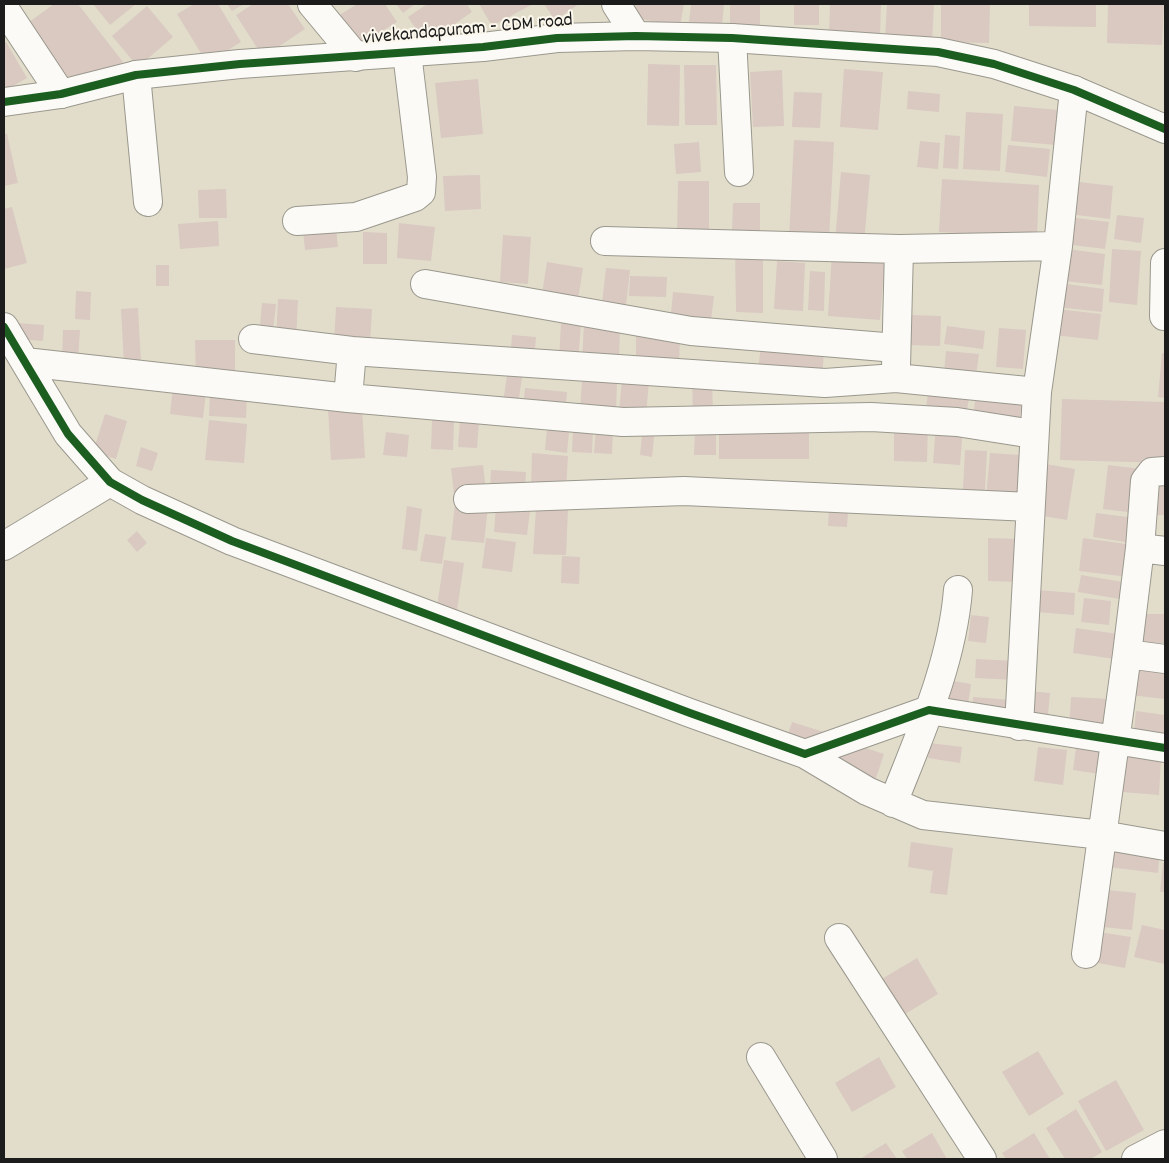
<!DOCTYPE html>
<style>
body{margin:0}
#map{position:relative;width:1169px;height:1163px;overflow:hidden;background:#e2ddcb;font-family:Dekko,sans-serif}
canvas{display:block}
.frame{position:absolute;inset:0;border:5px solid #1c1c1c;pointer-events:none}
</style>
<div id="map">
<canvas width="1169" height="1163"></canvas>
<div class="frame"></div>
</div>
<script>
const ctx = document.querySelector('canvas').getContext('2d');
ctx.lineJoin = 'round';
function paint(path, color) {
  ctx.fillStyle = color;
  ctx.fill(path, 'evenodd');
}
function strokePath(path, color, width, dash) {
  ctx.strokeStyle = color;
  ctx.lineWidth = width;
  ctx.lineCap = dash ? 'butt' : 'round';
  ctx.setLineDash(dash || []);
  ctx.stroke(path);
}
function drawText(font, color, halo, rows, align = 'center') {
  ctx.font = font + ' Dekko,sans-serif';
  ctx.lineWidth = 4;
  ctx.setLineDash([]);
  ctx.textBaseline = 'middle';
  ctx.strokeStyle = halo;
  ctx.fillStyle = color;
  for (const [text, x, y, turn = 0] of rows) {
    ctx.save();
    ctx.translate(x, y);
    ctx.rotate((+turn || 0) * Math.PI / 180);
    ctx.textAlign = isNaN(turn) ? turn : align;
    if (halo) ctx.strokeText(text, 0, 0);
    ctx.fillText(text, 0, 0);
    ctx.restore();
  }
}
const building = new Path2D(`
 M54 4H78L123 62 113 72 66 77 25 25Z
 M93 4H136L110 25Z
 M194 4H218L241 42 207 63 177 14Z
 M227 4H244L232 11Z
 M253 4H288L305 29 263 57 236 15Z
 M357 4H385L397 22 358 46 338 16Z
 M396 4H415L403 13Z
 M427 4H467L472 12 426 44 408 17Z
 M479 4H533L492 26Z
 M544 4H579L555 20Z
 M636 4H684L680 26 634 18Z
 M691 4H724L722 25 689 22Z
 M730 4H760V25H730Z
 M794 4H819V25H794Z
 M830 4H881L880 38 829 37Z
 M887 4H934L932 41 885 37Z
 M941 4H990L989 43 941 42Z
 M1029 4H1096V27L1029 26Z
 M1108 4H1164L1162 45 1107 43Z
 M147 6 173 37 138 67 112 36Z
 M6 42 27 78 4 91V43Z
 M648 64 680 65 679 126 647 125Z
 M684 65H716L717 125H685Z
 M844 69 883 72 878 130 840 127Z
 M782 70 784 126 753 127 750 72Z
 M478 79 483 134 441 138 435 83Z
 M908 91 940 94 939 112 907 109Z
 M794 92 822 93 820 128 792 127Z
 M1014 106 1059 110 1056 145 1011 141Z
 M966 112 1003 114 1000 171 963 169Z
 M4 134H7L18 183 4 186Z
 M945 135 960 136 958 169 943 168Z
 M794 140 834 142 829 240 789 237Z
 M920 141 940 143 938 169 917 167Z
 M699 142 701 172 676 174 674 144Z
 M1008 145 1050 149 1047 177 1005 172Z
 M841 172 870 175 864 243 835 241Z
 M480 175 481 209 445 211 443 176Z
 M942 179 1039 185 1037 237 939 232Z
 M678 181H709V235H677Z
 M1071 181 1113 186 1110 219 1068 214Z
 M226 189 227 218H199L198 190Z
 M733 203H760V234L732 233Z
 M12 207 27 263 4 269V209Z
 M1117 215 1144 218 1141 243 1114 239Z
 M1068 217 1109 222 1105 249 1064 244Z
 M218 221 219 246 180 249 178 224Z
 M399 223 435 227 431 261 397 258Z
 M336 228 338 247 305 250 303 231Z
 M363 232 387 233V264H363Z
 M503 235 531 237 528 284 500 282Z
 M735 248 763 249V313L736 312Z
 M1067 249 1105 254 1102 285 1064 281Z
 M1112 249 1141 251 1137 305 1109 302Z
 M832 253 885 257 880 320 828 316Z
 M777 261 805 263 803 311 774 309Z
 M547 262 583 268 577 306 541 300Z
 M156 265H169V286H156Z
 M606 268 630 270 626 305 602 303Z
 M810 271 825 272 824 311 808 310Z
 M630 276 667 277 666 297 629 296Z
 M1059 283 1104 289 1102 312 1057 307Z
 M76 291 91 292 90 320 75 319Z
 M673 292 714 296 710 329 670 324Z
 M278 299 298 300 296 340 276 339Z
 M262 303 276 304 272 339 259 337Z
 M336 307 372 309 370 345 334 343Z
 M138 308 141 363 124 364 121 309Z
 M1057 309 1101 314 1098 340 1054 335Z
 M909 315 941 316 940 346 909 345Z
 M17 323 44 325 43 341 16 339Z
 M561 323 581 324 578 361 559 359Z
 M584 323 620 324 619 362 582 361Z
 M947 326 985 331 983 349 944 344Z
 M999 328 1026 330 1023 369 996 367Z
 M63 330H80L78 360 62 359Z
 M512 335 536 337 534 362 510 360Z
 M636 335H680L679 364H636Z
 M195 340H235V378H196Z
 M761 344 824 351 822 378 758 371Z
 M946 351 979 354 976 376 944 372Z
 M1162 353H1165V398L1158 397Z
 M508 369 523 371 517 411 502 409Z
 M622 379 649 381 646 415 619 412Z
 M692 379H712L713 415 693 416Z
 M582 380 617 382 616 413 580 411Z
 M929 386 970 392 965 422 925 416Z
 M173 388 206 392 203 418 170 414Z
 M525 388 567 392 565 413 523 409Z
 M210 393 247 394 246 418 209 416Z
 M976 395 1022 402 1019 424 973 416Z
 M1062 399 1165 402V463L1060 460Z
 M362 408 365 458 331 460 328 409Z
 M105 414 127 421 116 459 93 452Z
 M548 419 570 421 567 453 545 450Z
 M209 420 247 424 244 463 205 460Z
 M432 420 454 421 453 450 431 449Z
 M460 420 479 421 477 448 458 447Z
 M894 423 928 424 927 462 894 461Z
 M936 425 963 428 960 465 933 463Z
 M643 426 655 427 652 457 640 455Z
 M596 428 613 429 612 454 594 453Z
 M719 428 809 429V459H719Z
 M573 429 593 430 592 453 572 452Z
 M695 429H716V455H694Z
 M386 432 409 435 407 457 383 455Z
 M141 447 158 453 152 471 136 466Z
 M965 450 987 451 985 491 963 489Z
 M532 453 568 456 566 490 531 488Z
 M990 453 1021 455 1017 501 986 498Z
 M1045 464 1075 469 1067 520 1037 515Z
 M483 465 486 490 454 494 451 468Z
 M1108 465 1141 469 1136 513 1103 509Z
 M491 470 526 472 525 491 490 489Z
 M1157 480H1165V515H1156Z
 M455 503 488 507 484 543 451 540Z
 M407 506 422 509 417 551 402 549Z
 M496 507 530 511 527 535 494 532Z
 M536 508 568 510 566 555 533 554Z
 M829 510 848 512 847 527 828 526Z
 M1096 513 1135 518 1132 543 1093 537Z
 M137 531 147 543 137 552 127 540Z
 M425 534 446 537 442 564 420 561Z
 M486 538 516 542 512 572 482 568Z
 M988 538 1017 539V582L988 581Z
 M1083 538 1133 545 1129 577 1079 571Z
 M562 556 580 557 579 584 561 583Z
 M444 560 464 563 457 610 437 606Z
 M1081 575 1129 583 1126 600 1078 592Z
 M1037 590 1075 593 1074 615 1036 612Z
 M1084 598 1111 601 1109 625 1081 622Z
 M1143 614H1165V643H1143Z
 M971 615 989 617 986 643 968 641Z
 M1076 628 1118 634 1115 659 1073 653Z
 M976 659 1016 661 1015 680 975 678Z
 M1133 659 1165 662V699L1129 695Z
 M947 680 971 684 967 711 943 708Z
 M1030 691 1050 693 1048 715 1028 713Z
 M973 697 1011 700 1010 714 972 711Z
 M1071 697 1110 699 1108 730 1069 728Z
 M1136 711 1165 715V736L1134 732Z
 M792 722 824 732 819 748 787 737Z
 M845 741 884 754 874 784 835 771Z
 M930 743 962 747 960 763 928 758Z
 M1038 747 1067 750 1063 785 1034 781Z
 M1076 747 1104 751 1100 774 1073 770Z
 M1124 755 1161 758 1159 795 1122 792Z
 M911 842 953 848 947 895 930 893 933 871 908 867Z
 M1111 842 1160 847 1158 873 1108 867Z
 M1163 863H1165V892H1160Z
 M1107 890 1136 893 1132 930 1103 927Z
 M1142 925 1165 930V964L1134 957Z
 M1099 932 1131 937 1125 968 1093 962Z
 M917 958 938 994 902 1016 880 980Z
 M1038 1051 1064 1094 1029 1116 1002 1072Z
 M879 1057 896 1087 852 1112 835 1083Z
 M1116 1080 1144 1130 1106 1151 1078 1101Z
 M1076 1109 1102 1152 1091 1159H1065L1046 1128Z
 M932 1133 947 1159H907L902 1151Z
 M1034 1133 1050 1159H1006L1002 1153Z
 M886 1143 897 1159H860Z`);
const minor = new Path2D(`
 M312 4 356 57
 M616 4 636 36
 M4 8 61 94
 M732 38 739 172
 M136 75 148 202
 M297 221 356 217 415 197 421 192 422 177 407 53
 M605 241 899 249 1058 246
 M425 284 691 331 896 348
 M1164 316 1165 263
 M4 327 68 434 110 482 142 500 232 541 690 713 805 754 929 710 1165 748
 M253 339 352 351 825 383 896 378 1037 392
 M25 362 348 398 623 422 871 417 957 422 1033 434
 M896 367 899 249
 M348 398 352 351
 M468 499 684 491 1030 507
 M4 546 110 482
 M1140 548 1165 551
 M1127 654 1165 659
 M1019 726 1037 392 1058 246 1074 90
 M805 754 867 791 923 815 1102 835 1165 846
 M893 803C920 734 952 664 958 590
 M839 938 982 1159
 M1086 954 1127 654 1140 548 1145 481 1152 472 1165 471
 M761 1057 823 1159
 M1136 1159 1165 1144`);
const tertiary = new Path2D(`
 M4 102 61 94 136 75 240 64 483 47 557 38 636 36 732 38 938 52 994 64 1074 90 1165 129`);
const cycleway = new Path2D(`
 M4 102 61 94 136 75 240 64 483 47 557 38 636 36 732 38 938 52 994 64 1074 90 1165 129
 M4 327 68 434 110 482 142 500 232 541 690 713 805 754 929 710 1165 748`);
const streetNames = [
 ["vivekandapuram - CDM road",468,31,-5]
];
paint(building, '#d9c9c1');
strokePath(minor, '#9a988d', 30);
strokePath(tertiary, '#9a988d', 30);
strokePath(minor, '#fbfaf7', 28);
strokePath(tertiary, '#fbfaf7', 28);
strokePath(cycleway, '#1b5e20', 8);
drawText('20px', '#1c1c1c', '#fbf7ec', streetNames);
</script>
